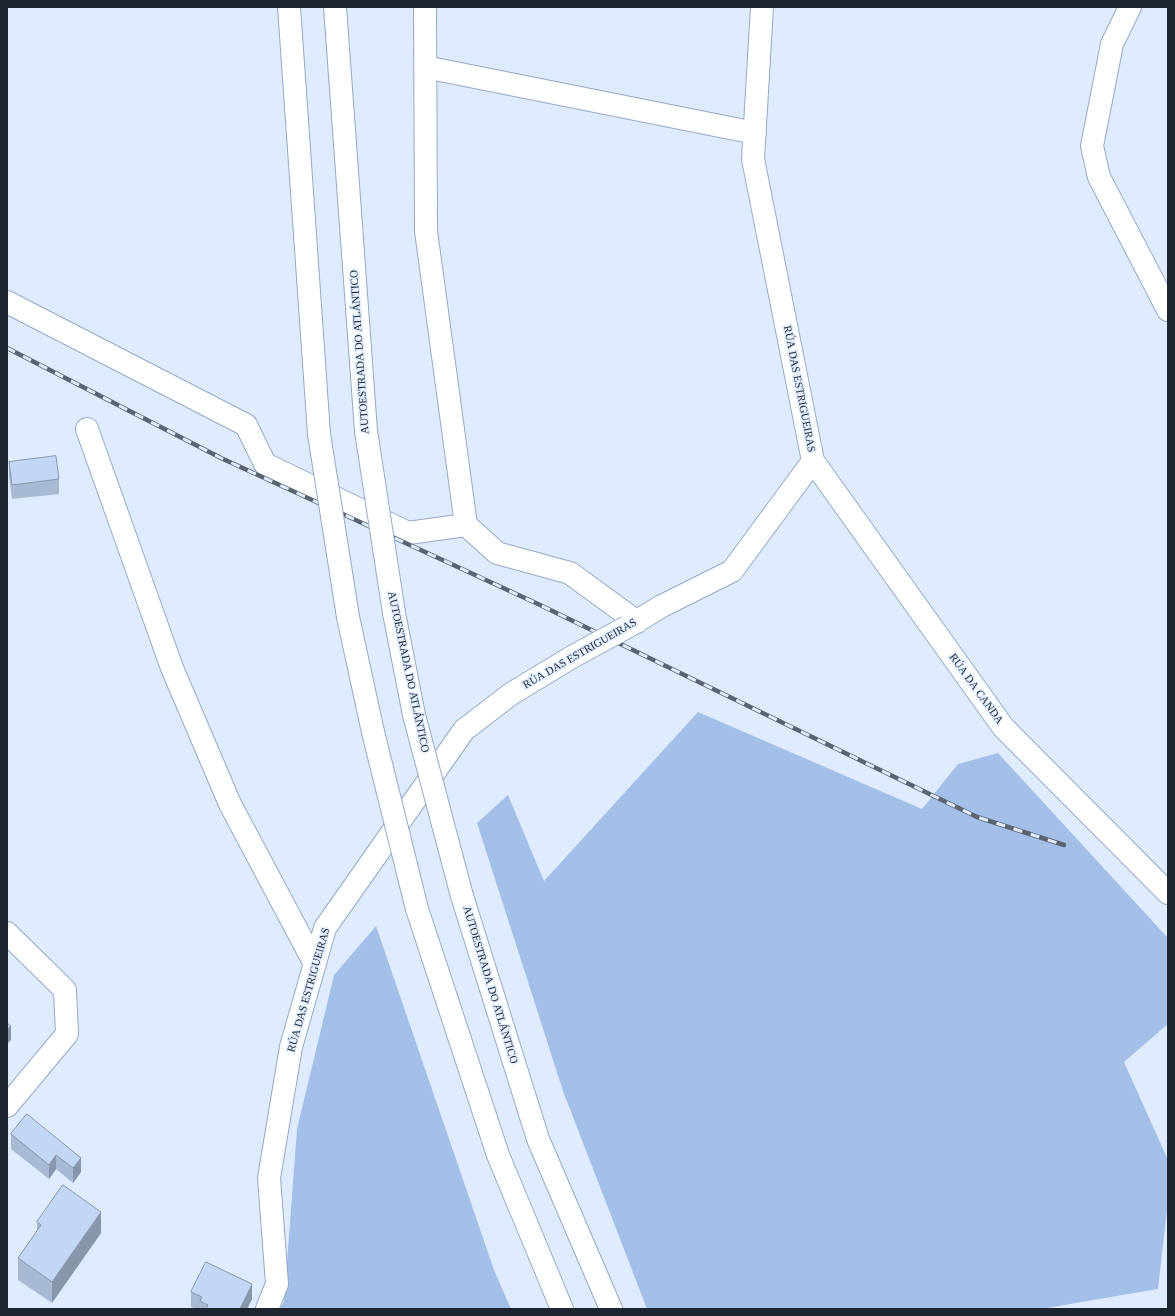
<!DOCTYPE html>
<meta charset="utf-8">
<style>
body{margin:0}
#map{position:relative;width:1175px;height:1316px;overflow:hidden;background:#dfecff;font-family:"Times New Roman",serif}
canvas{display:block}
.frame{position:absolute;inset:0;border:8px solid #1d2530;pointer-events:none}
</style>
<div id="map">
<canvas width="1175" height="1316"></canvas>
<div class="frame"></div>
</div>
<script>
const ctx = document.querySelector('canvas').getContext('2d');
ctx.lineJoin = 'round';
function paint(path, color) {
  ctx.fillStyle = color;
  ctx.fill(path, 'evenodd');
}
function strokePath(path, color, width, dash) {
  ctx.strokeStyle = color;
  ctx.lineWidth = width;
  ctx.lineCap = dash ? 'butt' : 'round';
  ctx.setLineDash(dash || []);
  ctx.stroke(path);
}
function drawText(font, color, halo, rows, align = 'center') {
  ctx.font = font + ' "Times New Roman",serif';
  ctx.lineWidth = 3;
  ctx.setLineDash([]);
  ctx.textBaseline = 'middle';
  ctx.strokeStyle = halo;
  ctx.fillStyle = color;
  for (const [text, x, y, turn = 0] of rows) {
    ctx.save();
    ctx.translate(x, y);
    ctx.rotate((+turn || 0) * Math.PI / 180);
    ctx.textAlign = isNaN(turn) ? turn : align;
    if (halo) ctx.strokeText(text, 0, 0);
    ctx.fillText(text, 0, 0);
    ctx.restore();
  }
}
const green = new Path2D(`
 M698 712 922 809 958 764 998 753 1168 938V1024L1124 1062 1168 1160V1201L1158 1289 1041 1309H647L563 1091 477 823 508 795 544 881Z
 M376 926 494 1270 511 1309H280L284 1302 297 1129 334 975Z`);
const minor = new Path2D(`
 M425 7 426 231 466 525 497 553 570 573 637 622
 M762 7 753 159 813 461 1003 727 1168 893
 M1130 7 1112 44 1092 146 1099 177 1168 310
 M425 67 755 133
 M7 302 246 425 265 464 408 533 466 525
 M87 429 172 668 230 804 315 964
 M627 627 662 606 732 571 813 461
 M7 933 65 990 67 1034 7 1106
 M267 1309 277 1284 269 1178 291 1047 325 928 464 730 511 694 572 657`);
const motorway = new Path2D(`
 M289 7 319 434
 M335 7 366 431
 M394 613 414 715
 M348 617 373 732
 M462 896 538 1139 611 1309
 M417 909 498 1155 562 1309`);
const rail = new Path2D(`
 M7 348 221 458 538 604 977 817 1064 845`);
const minorBridge = new Path2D(`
 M572 657 627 627`);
const motorwayBridge = new Path2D(`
 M366 431 394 613
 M319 434 348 617
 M414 715 462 896
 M373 732 417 909`);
const wall = new Path2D(`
 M9 462 59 479V494L12 499 9 476Z
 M27 1114 81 1172 73 1183 56 1169 49 1179 11 1149V1134Z
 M37 1222 101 1233 52 1303 18 1280V1258L37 1231Z
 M191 1292 252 1299 247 1309H196L191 1307Z`);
const shadedWall = new Path2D(`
 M11 1026V1040L7 1044V1030Z
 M56 1155V1169L49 1179V1165Z
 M81 1158V1172L73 1183V1168Z
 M101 1212V1233L52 1303V1282Z
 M252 1284V1299L247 1309H240Z`);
const building = new Path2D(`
 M56 456 59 479 12 485 9 462Z
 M7 1023 11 1026 7 1030Z
 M27 1114 81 1158 73 1168 56 1155 49 1165 11 1134Z
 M63 1185 101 1212 52 1282 18 1258 41 1225 37 1222Z
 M206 1262 252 1284 240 1309H206L208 1305 200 1301 202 1297 191 1292Z`);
const streetNames = [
 ["AUTOESTRADA DO ATLÁNTICO",360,352,-94],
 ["RÚA DAS ESTRIGUEIRAS",799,389,79],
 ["RÚA DAS ESTRIGUEIRAS",580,654,-30],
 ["AUTOESTRADA DO ATLÁNTICO",408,672,78],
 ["RÚA DA CANDA",976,689,54],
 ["AUTOESTRADA DO ATLÁNTICO",490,985,73],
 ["RÚA DAS ESTRIGUEIRAS",309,990,-74]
];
paint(green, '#a3bfe8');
strokePath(minor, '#95a9c6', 24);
strokePath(motorway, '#95a9c6', 24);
strokePath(minor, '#fff', 22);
strokePath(motorway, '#fff', 22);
strokePath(rail, '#5a6471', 4.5);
strokePath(rail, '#dfecff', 3, [9]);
strokePath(minorBridge, '#95a9c6', 24, []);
strokePath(motorwayBridge, '#95a9c6', 24, []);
strokePath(minorBridge, '#fff', 22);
strokePath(motorwayBridge, '#fff', 22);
paint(wall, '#a7b9d3');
paint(shadedWall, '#8896ac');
paint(building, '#c2d7f5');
strokePath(building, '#8896ac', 1);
drawText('11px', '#1d2530', '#dfecff', streetNames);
</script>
